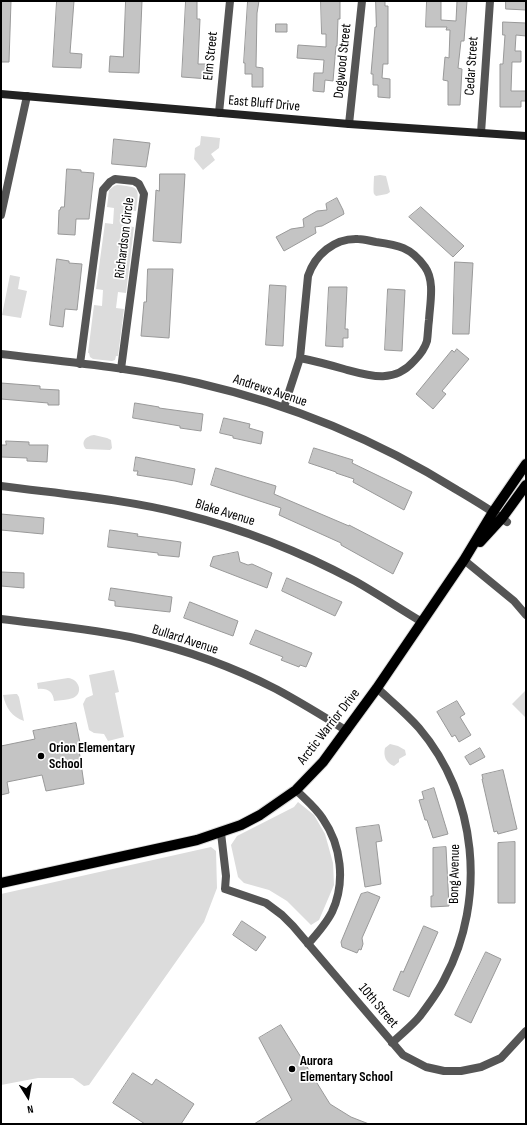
<!DOCTYPE html>
<style>
body{margin:0}
#map{position:relative;width:527px;height:1125px;overflow:hidden;background:#fff;font-family:"Sofia Sans Condensed",sans-serif}
canvas{display:block}
.frame{position:absolute;inset:0;border:2px solid #000;pointer-events:none}
.north{position:absolute;left:8px;top:1077px;width:40px;height:40px;-webkit-text-stroke:3px #fff;paint-order:stroke;rotate:169deg;font-size:11px;font-weight:700;line-height:16px;text-align:center;color:#000}
.north::after{content:'';display:block;margin:auto;width:14px;height:18px;background:#000;clip-path:polygon(50% 0,100% 100%,50% 72%,0 100%)}
</style>
<div id="map">
<canvas width="527" height="1125"></canvas>
<div class="frame"></div>
<div class="north">N</div>
</div>
<script>
const ctx = document.querySelector('canvas').getContext('2d');
ctx.lineJoin = 'round';
function paint(path, color) {
  ctx.fillStyle = color;
  ctx.fill(path, 'evenodd');
}
function strokePath(path, color, width, dash) {
  ctx.strokeStyle = color;
  ctx.lineWidth = width;
  ctx.lineCap = dash ? 'butt' : 'round';
  ctx.setLineDash(dash || []);
  ctx.stroke(path);
}
function drawText(font, color, halo, rows, align = 'center') {
  ctx.font = font + ' "Sofia Sans Condensed",sans-serif';
  ctx.lineWidth = 3.5;
  ctx.setLineDash([]);
  ctx.textBaseline = 'middle';
  ctx.strokeStyle = halo;
  ctx.fillStyle = color;
  for (const [text, x, y, turn = 0] of rows) {
    ctx.save();
    ctx.translate(x, y);
    ctx.rotate((+turn || 0) * Math.PI / 180);
    ctx.textAlign = isNaN(turn) ? turn : align;
    if (halo) ctx.strokeText(text, 0, 0);
    ctx.fillText(text, 0, 0);
    ctx.restore();
  }
}
const green = new Path2D(`
 M201 136 220 138 219 148 211 154 215 160 203 170 194 159 195 148 200 145Z
 M380 175 386 176 390 192 387 194 376 196 374 194C373 192 374 179 374 176Z
 M117 185C141 187 139 188 136 211L128 210 126 226 134 227 126 293 118 292 116 308 124 309 118 356H116L115 360 112 361 93 359 90 357 89 353H88L94 305 102 306 103 290 96 289 105 223 113 224 114 208 107 207 109 190 114 186Z
 M10 275 20 277 18 289 27 291 21 318 2 315Z
 M94 435 107 438 111 440 112 448 110 450 86 449C80 442 86 436 94 435Z
 M114 670 119 692 115 693 124 737 108 741 104 734 94 733 89 730 83 704 86 698 93 695 89 675Z
 M68 678C79 679 84 693 73 698 67 700 60 700 54 701 53 692 48 688 38 689L37 683Z
 M526 690V718L512 704Z
 M15 694H17L19 697 24 721C12 717 6 708 3 695Z
 M390 744 398 746 405 750 406 755 399 759V762L394 766C386 763 383 756 385 748Z
 M298 802 314 815 325 834 333 863 334 885 319 920 311 925 287 901 269 890 244 883 238 877 231 845 237 836 294 807Z
 M211 847 216 851 217 888 204 922 89 1085 84 1086 73 1078H38L1 1085V894Z`);
const building = new Path2D(`
 M1 1H11L9 62H1Z
 M57 1H74L70 53 82 54 81 68 53 67Z
 M126 1H142L139 73 109 72 110 56 123 57Z
 M186 1H197V19H200L198 64H210L209 79 182 77Z
 M248 1H259L257 13 256 67 263 68V87H252V74H245V63H244Z
 M321 1H340V19H338L337 46H336L333 81 325 80 324 92 313 91 314 73H323L324 60 297 58 298 45 326 47V34H322Z
 M376 1H385V6H388V64H383L382 78 390 79V98L378 97V85H373V74H371L375 27H376Z
 M427 1H441V20L456 21 457 1H467L464 41H461L458 68 462 69 460 105H448V81L443 80 445 57 449 58 450 30H446L447 27H426Z
 M506 1H526V10L506 9Z
 M503 22 526 23V36L516 35 515 51H521V62H512L511 91H526V101H521V107H500V64H503L505 35H503Z
 M276 24H287V32H276Z
 M114 139 150 143 146 167 112 164Z
 M67 169 81 170V172L94 173 89 219H76L75 235 58 234 59 210H60L61 207H64Z
 M160 174H185L181 243 153 241 156 190 159 191Z
 M337 198 343 210 344 214 322 226 315 227 316 233 284 251 276 237 291 229 304 227 303 219 317 211 327 210 326 204Z
 M421 207 464 246 453 257 409 217Z
 M57 259 69 261V263L82 264 77 310 65 309 63 327 50 325Z
 M455 262 473 263 469 334H453Z
 M148 269H173L169 338 141 336 144 302H146Z
 M270 285 286 286 283 346 266 345Z
 M329 287H347L345 329H348V338H343V347L326 346Z
 M388 289 405 290 402 351 385 350Z
 M457 349 469 359 442 391 446 394 433 409 416 394 452 350 454 352Z
 M1 383 40 386V389L59 390V405H48V403L1 399Z
 M135 403 159 407V408L203 414 201 431 180 428V426L133 418Z
 M224 418 250 424 249 428 263 432 261 444 233 438V436L220 433Z
 M6 441 29 442V445H48L47 462 27 461V458L1 457V445H6Z
 M314 448 353 460 352 463 412 492 404 510 353 482 354 479 336 473V472L309 463Z
 M136 457 195 469 192 485 175 481 137 475 138 471H134Z
 M216 468 276 486 274 494 349 526V525L403 553 393 574 341 545V543L279 515 281 508 211 485Z
 M1 514 44 518 43 534 1 530Z
 M110 530 138 534 137 536 181 542 179 557 158 555V553L108 547Z
 M238 552 240 562 248 565 252 564 272 573 267 588 210 566 213 557Z
 M1 572 24 573V588L1 586Z
 M287 578 342 602 335 616 282 591Z
 M111 588 172 597 170 612 115 606V601L109 600Z
 M190 602 238 621 233 636 184 618Z
 M256 630 312 653 306 667 300 665 299 667 281 660 283 657 250 644Z
 M457 701 465 714 460 717 471 735 459 742 455 735 452 737 437 712Z
 M76 723 80 743H78L84 784 46 791 42 775 7 782 9 793 1 795V746L35 739 33 731Z
 M480 748 485 757 470 765 465 757Z
 M503 770 517 829 498 834 497 831 494 832 482 779H483L482 775Z
 M434 788 448 834 433 838 427 820H425L419 800 424 799 422 792Z
 M379 825 382 841 376 842 381 884 365 887 356 828Z
 M515 842V903H498V843Z
 M446 847 449 906 431 907V896H433V848Z
 M368 892 380 897 362 938 363 944 361 950 359 949 357 953 342 947 341 942 361 894Z
 M242 921 266 937 256 951 233 935Z
 M424 926 438 932 409 997 393 990 401 971 403 972Z
 M486 952 501 959 471 1023 455 1015Z
 M281 1025 330 1104 351 1117 369 1124H254L292 1100 259 1038Z
 M133 1073 152 1085 156 1079 194 1104 181 1124H145L113 1103Z`);
const street = new Path2D(`
 M219 113 230 1
 M349 124 362 1
 M481 133 490 1
 M1 215 27 96
 M1 354C67 362 134 368 198 383 289 404 377 440 457 490 474 500 491 510 507 522
 M80 364 103 190 110 182 115 179 134 181 139 184 144 194 121 369
 M284 407 300 358 308 276C315 255 334 238 358 239 364 239 370 241 376 242 398 245 411 247 425 267 435 281 430 303 429 320 428 327 428 334 427 341 425 348 419 356 414 361 394 384 370 376 344 369 330 365 315 361 300 358
 M1 486C62 494 124 499 183 514 243 529 301 552 355 581 378 594 400 609 422 622
 M464 560 514 601 526 615
 M1 619C47 625 94 629 139 639 186 650 233 667 276 689 300 702 323 716 347 731
 M377 688C391 701 406 713 419 728 477 796 487 899 445 978 439 991 429 1004 420 1016 412 1026 401 1034 392 1043
 M296 790C305 799 316 808 323 819 341 845 346 882 332 912 326 924 317 934 308 944
 M221 833 226 876 225 889 266 903 282 915 293 926 403 1055 426 1067 444 1071H461L481 1067 501 1058 526 1031`);
const secondary = new Path2D(`
 M1 94 349 124 526 136`);
const primary = new Path2D(`
 M480 542 502 518 526 485
 M1 883 197 840 241 825 260 815 296 790 323 762 377 688 464 560 493 512 526 464`);
const markers = [
 [41,756,4,"#000"],
 [292,1069,4,"#000"]
];
const streetNames = [
 ["Elm Street",211,56,-84],
 ["Dogwood Street",343,61,-84],
 ["Cedar Street",472,66,-86],
 ["East Bluff Drive",264,104,5],
 ["Richardson Circle",125,238,-83],
 ["Andrews Avenue",270,391,18],
 ["Blake Avenue",225,513,17],
 ["Bullard Avenue",185,640,18],
 ["Arctic Warrior Drive",329,727,-52],
 ["Bong Avenue",455,874,-89],
 ["10th Street",378,1006,50]
];
const poiNames = [
 ["Orion Elementary",49,748],
 ["School",49,764],
 ["Aurora",300,1061],
 ["Elementary School",300,1077]
];
paint(green, '#dcdcdc');
paint(building, '#c4c4c4');
strokePath(building, '#999', 1);
strokePath(primary, '#dbdbdb', 12);
strokePath(street, '#555', 8);
strokePath(secondary, '#222', 8);
strokePath(primary, '#000', 10);
for (const [x, y, r, color] of markers) {
  const dot = new Path2D();
  dot.arc(x, y, r, 0, 2 * Math.PI);
  ctx.fillStyle = color;
  ctx.fill(dot);
  strokePath(dot, '#fff', 1.5);
}
drawText('14px', '#000', '#fff', streetNames);
drawText('bold 14px', '#000', '#fff', poiNames, 'left');
</script>
